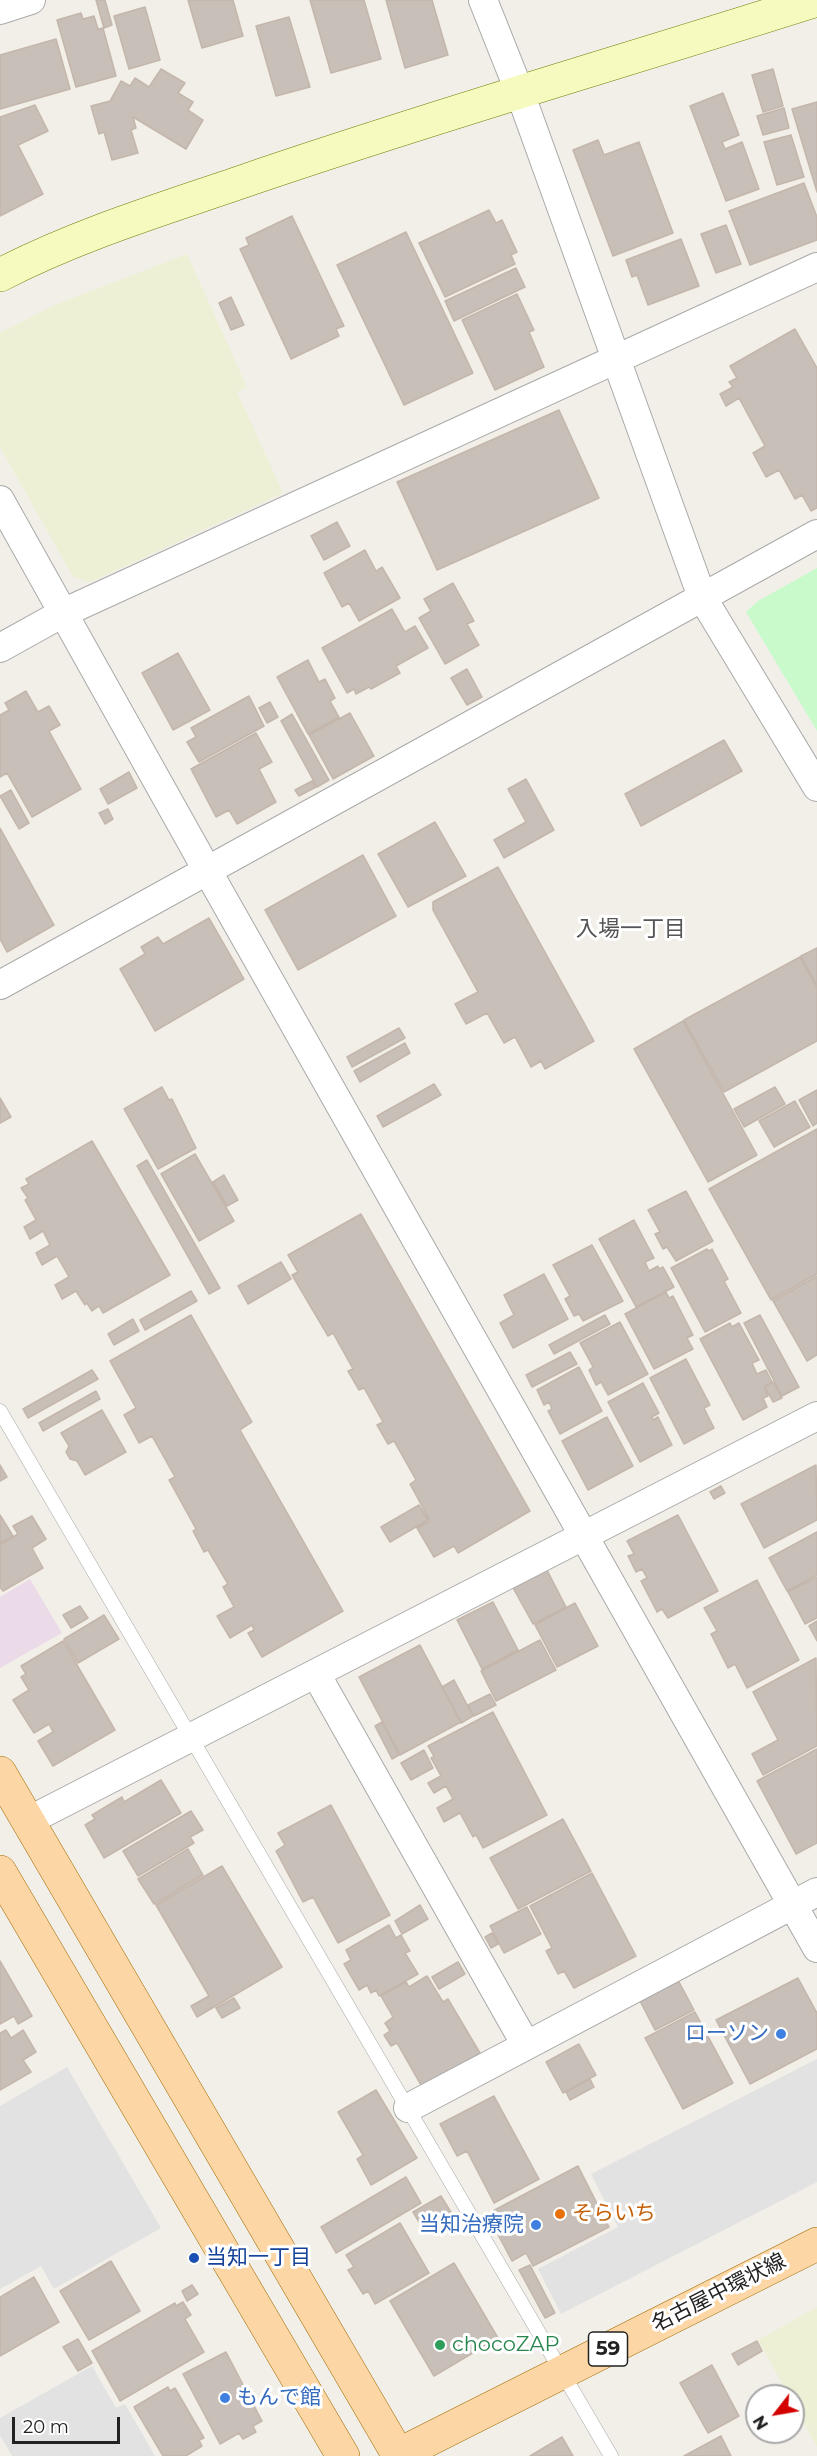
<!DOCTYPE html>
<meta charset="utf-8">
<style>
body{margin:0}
#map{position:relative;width:817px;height:2456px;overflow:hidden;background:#f2efe9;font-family:Montserrat,sans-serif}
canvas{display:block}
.north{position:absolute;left:745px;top:2384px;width:60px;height:60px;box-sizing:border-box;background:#fff;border:2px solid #a7a7a7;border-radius:50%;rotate:239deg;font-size:16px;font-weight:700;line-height:24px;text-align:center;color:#222}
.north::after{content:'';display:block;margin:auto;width:21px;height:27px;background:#d40000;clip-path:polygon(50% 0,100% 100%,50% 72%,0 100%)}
.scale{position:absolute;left:12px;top:2417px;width:108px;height:27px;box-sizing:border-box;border:3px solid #222;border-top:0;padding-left:8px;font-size:18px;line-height:21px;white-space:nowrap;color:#222;-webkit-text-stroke:4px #fff;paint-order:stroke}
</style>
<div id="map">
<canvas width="817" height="2456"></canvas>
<div class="north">N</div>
<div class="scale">20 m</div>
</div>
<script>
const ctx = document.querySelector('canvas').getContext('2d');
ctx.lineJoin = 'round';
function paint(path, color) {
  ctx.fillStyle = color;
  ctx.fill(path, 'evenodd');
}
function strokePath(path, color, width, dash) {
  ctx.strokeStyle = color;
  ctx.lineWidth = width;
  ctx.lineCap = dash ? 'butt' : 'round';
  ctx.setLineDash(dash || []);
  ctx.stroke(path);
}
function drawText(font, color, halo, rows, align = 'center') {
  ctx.font = font + ' Montserrat,"Noto Sans JP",sans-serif';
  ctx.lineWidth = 6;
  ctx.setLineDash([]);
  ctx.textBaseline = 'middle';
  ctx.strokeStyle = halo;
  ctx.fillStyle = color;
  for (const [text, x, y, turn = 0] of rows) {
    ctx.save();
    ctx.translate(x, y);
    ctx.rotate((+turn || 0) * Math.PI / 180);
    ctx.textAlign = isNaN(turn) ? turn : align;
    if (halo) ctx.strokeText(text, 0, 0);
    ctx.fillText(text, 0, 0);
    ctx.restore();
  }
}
const industrial = new Path2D(`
 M30 1579 62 1633 0 1668V1597Z`);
const farmland = new Path2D(`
 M187 254 247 387 237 392 283 493 91 582 73 577 0 447V333L55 305Z
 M817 2307V2447L793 2403V2396H789L758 2340Z`);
const park = new Path2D(`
 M817 568V731L746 612 758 601Z`);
const parking = new Path2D(`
 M817 2059V2182L561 2314 538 2269 618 2227 591 2174Z
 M67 2067 161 2228 54 2289 41 2266 0 2289V2106Z
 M92 2366 116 2408 125 2404 155 2456H12L0 2435V2418Z`);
const building = new Path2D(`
 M96 0H105L112 25 104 28Z
 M188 0H233L243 36 202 48Z
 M310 0H364L381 59 331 73Z
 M386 0H432L448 55 405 68Z
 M145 7 160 60 129 69 114 16Z
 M81 13 83 19 94 16 98 29 103 28 116 76 76 87 57 20Z
 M289 17 310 87 276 96 256 26Z
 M56 39 70 89 0 109V55Z
 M161 69 185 83 178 93 193 102 188 110 203 120 186 149 133 117 136 128 131 130 138 153 112 160 104 132 99 134 91 106 110 101 121 81 130 86 135 78 149 87Z
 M773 69 783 106 763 112 752 75Z
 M723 93 739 135 722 142 725 149 742 142 759 189 726 201 690 106Z
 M817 102V192L792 109Z
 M35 105 48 131 18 145 43 194 0 216V117Z
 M784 108 789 128 763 135 757 116Z
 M791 135 804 177 777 185 764 142Z
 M598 140 604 155 639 142 673 233 613 256 573 150Z
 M804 183 817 217V240L750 265 729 211Z
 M489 210 496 223 502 220 517 252 511 255 515 264 445 297 419 243Z
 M292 216 344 326 336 329 339 336 291 359 240 249 249 245 246 238Z
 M726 225 741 264 716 273 701 234Z
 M406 232 473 373 404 405 337 265Z
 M681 239 699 286 648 305 637 275 632 277 626 260Z
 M516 268 525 287 454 321 445 301Z
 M517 294 534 330 529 332 544 367 495 390 462 320Z
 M231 297 244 325 231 330 219 303Z
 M795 329 817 368V508L811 511 802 495 795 499 779 470 766 477 753 453 765 446 739 398 726 406 720 394 733 387 729 382 737 378 730 366Z
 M559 410 599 498 437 570 397 482Z
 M337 522 350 546 324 560 311 536Z
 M365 550 376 571 382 567 400 598 359 621 349 603 342 607 324 573Z
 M453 583 474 621 467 624 479 645 445 664 419 618 431 611 424 599Z
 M392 609 405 632 415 626 428 648 396 666 400 673 371 689 369 687 356 694 354 689 347 693 322 648Z
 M178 653 210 710 173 730 142 673Z
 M308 660 319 682 325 679 335 698 330 701 339 717 308 734 277 677Z
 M467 669 482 697 467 705 451 678Z
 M26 691 38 712 49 706 60 725 49 731 81 789 32 817 7 773 0 777V715L9 710 5 703Z
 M249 696 264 726 199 762 187 742 196 737 191 728Z
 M270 702 278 717 267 723 259 708Z
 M350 713 374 756 333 779 309 735Z
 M292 714 329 780 317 787 281 721Z
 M256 733 272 762 259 769 276 802 237 824 229 810 216 817 191 769Z
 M724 740 742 771 641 826 625 794Z
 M129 772 137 788 108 804 100 789Z
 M526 779 554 830 504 858 494 840 526 822 508 789Z
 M312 781 316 787 299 796 295 790Z
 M11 790 29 823 19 829 0 796Z
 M108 809 113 819 105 824 99 813Z
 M435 822 466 876 408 907 378 854Z
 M0 828 54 925 7 952 0 939Z
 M363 855 396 916 298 970 265 910Z
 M498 867 594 1041 545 1069 541 1061 531 1067 515 1037 504 1043 487 1013 466 1024 455 1004 478 992 433 910V902Z
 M209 918 244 979 155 1031 120 969 145 954 141 947 158 937 163 944Z
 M817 948V986L801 956Z
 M800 957 817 988V1041L724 1092 684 1020Z
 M683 1021 757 1155 708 1182 634 1049Z
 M399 1028 405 1038 352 1067 347 1057Z
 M405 1043 410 1053 360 1082 354 1071Z
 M434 1084 441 1095 383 1127 377 1116Z
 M162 1087 169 1100 172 1099 196 1148 158 1169 124 1109Z
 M775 1087 785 1104 744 1127 734 1109Z
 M817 1090V1123L813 1126 799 1100Z
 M0 1098 11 1117 0 1123Z
 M795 1101 810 1127 774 1147 759 1121Z
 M817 1129V1274L771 1300 709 1189Z
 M92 1141 170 1275 103 1313 99 1306 92 1311 87 1303 85 1305 76 1291 62 1299 55 1285 69 1277 57 1256 42 1265 36 1253 50 1245 43 1231 30 1239 24 1227 36 1220 25 1200 28 1198 21 1188 29 1184 26 1179Z
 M195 1154 234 1221 199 1241 161 1174Z
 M147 1160 220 1288 209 1294 137 1166Z
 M224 1175 238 1200 227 1206 213 1182Z
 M686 1191 713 1241 676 1261 667 1247 663 1249 655 1234 660 1232 648 1210Z
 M361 1214 530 1511 458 1553 454 1546 434 1557 417 1528 430 1521 410 1484 416 1480 394 1441 388 1444 377 1425 383 1422 364 1388 359 1390 348 1371 353 1369 333 1333 328 1336 292 1275 298 1272 288 1255Z
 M634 1220 654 1258 645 1262 649 1271 658 1266 659 1269 663 1267 674 1287 636 1307 599 1239Z
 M592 1245 623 1301 583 1321 579 1314 574 1316 565 1299 570 1296 553 1265Z
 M707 1249 709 1251 712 1249 728 1279 724 1281 741 1313 705 1332 671 1268Z
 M281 1262 291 1279 248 1304 238 1286Z
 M544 1274 568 1319 513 1348 500 1323 514 1315 504 1295Z
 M817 1276V1355L807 1361 773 1301Z
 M191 1291 197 1301 145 1330 140 1320Z
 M666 1292 669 1298 673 1296 693 1335 687 1338 693 1349 654 1369 625 1314Z
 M191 1315 252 1422 240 1430 343 1611 262 1657 248 1633 254 1630 252 1625 230 1638 217 1616 234 1607 223 1587 228 1584 208 1550 204 1552 193 1531 196 1529 169 1480 175 1477 152 1436 139 1443 124 1415 136 1408 110 1361Z
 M605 1315 610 1324 554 1354 549 1345Z
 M760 1315 799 1387 782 1396 744 1323Z
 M133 1319 139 1331 114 1345 108 1334Z
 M620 1322 648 1374 608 1395 601 1382 596 1385 589 1370 593 1367 580 1343Z
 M730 1323 732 1327 739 1323 759 1360 752 1363 757 1374 766 1370 772 1382 764 1387 768 1396 763 1398 767 1407 743 1420 700 1339Z
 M570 1352 577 1364 532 1387 526 1375Z
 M686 1359 710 1405 704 1408 714 1428 684 1444 650 1378Z
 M579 1367 602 1411 560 1434 548 1411 552 1409 549 1402 544 1405 537 1390Z
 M92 1370 98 1379 28 1418 23 1409Z
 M773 1382 782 1398 773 1402 765 1387Z
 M643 1383 659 1413 652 1417 653 1420 658 1417 672 1445 640 1462 608 1402Z
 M96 1391 100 1399 43 1431 39 1423Z
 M102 1410 126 1452 85 1475 77 1461 70 1459 66 1452 69 1446 61 1433Z
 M607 1417 633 1466 588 1490 562 1441Z
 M0 1465 7 1477 0 1481Z
 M816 1465 817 1520 764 1548 741 1504Z
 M721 1486 725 1493 714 1499 710 1492Z
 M419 1505 428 1520 390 1542 381 1527Z
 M0 1515 13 1536 0 1543Z
 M678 1515 718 1591 668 1618 662 1609 657 1612 641 1581 647 1578 642 1569 636 1572 628 1556 634 1554 627 1541Z
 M32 1516 46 1539 32 1548 43 1568 3 1591 0 1587V1545L18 1534 13 1526Z
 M817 1532V1575L787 1591 769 1558Z
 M546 1568 566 1607 533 1624 512 1586Z
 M817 1577V1618L805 1624 788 1592Z
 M757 1580 799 1660 747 1688 735 1664 728 1668 711 1634 717 1631 704 1608Z
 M493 1602 518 1650 482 1669 457 1620Z
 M575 1603 598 1646 557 1667 535 1625Z
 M80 1606 88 1618 71 1628 63 1615Z
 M104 1615 119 1639 78 1663 64 1639Z
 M817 1621V1641L809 1626Z
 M540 1640 556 1670 496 1701 481 1671Z
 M63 1641 115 1730 53 1766 38 1741 53 1732 49 1724 34 1733 13 1700 29 1690 21 1677 26 1674 21 1666Z
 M420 1645 461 1722 400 1755 359 1677Z
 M816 1658 817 1746 763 1775 752 1754 778 1740 753 1692Z
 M454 1680 473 1716 461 1723 442 1687Z
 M490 1694 496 1705 474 1716 468 1705Z
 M493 1712 547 1815 483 1848 476 1835 473 1837 460 1813 444 1822 437 1808 453 1799 446 1786 434 1793 428 1783 441 1776 431 1758 434 1756 428 1746Z
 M382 1722 399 1755 392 1759 375 1726Z
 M817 1749V1843L796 1854 757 1781Z
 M424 1750 433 1768 411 1780 401 1763Z
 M161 1780 181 1813 104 1858 85 1825 95 1819 92 1815 122 1797 124 1802Z
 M331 1805 390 1915 338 1943 313 1897 303 1902 276 1851 285 1845 278 1833Z
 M191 1811 203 1830 190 1837 194 1843 138 1876 123 1851Z
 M563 1819 591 1871 518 1909 490 1858Z
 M188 1849 203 1875 154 1904 138 1879Z
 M222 1866 282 1967 197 2017 191 2006 209 1996 156 1905Z
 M592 1873 636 1956 574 1988 564 1971 558 1974 546 1951 552 1948 530 1906Z
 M420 1905 428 1919 402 1934 395 1921Z
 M527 1907 541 1934 504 1953 490 1926Z
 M389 1925 396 1938 401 1935 410 1951 405 1953 418 1974 379 1996 376 1990 371 1993 367 1985 359 1990 344 1964 351 1960 346 1950Z
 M492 1933 498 1944 491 1948 485 1937Z
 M0 1961 32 2016 18 2024 14 2016 0 2024Z
 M458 1962 465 1974 439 1989 432 1977Z
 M427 1976 443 2002 448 1999 480 2053 422 2087 397 2043 391 2046 384 2035 390 2031 385 2023 393 2017 381 1996 406 1982 409 1987Z
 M798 1978 817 2013V2049L750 2084 716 2020Z
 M678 1980 694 2010 655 2030 640 2001Z
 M234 1998 240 2008 222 2018 216 2008Z
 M695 2012 733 2083 683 2109 645 2038Z
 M6 2030 11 2038 23 2030 36 2052 23 2060 31 2072 0 2090V2033Z
 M579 2044 596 2075 563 2093 546 2062Z
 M590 2079 594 2087 570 2100 566 2092Z
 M376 2090 417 2158 371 2185 357 2159 363 2155 338 2112Z
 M494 2096 539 2179 494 2203 467 2151 457 2156 440 2124Z
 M578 2166 609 2227 533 2266 526 2253 512 2261 487 2214Z
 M406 2177 421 2203 336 2253 321 2227Z
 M441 2196 454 2217 426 2234 413 2212Z
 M400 2223 429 2273 375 2304 368 2291 363 2294 348 2270 354 2267 346 2255Z
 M111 2261 140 2311 89 2340 60 2291Z
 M454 2263 498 2338 434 2376 390 2301Z
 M530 2265 555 2313 545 2318 519 2270Z
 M34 2277 59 2322 0 2356V2297Z
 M192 2285 198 2294 187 2301 182 2291Z
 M183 2302 191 2315 185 2319 204 2352 120 2401 92 2351 175 2303 176 2306Z
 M78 2339 92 2363 78 2371 63 2347Z
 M757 2341 762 2351 738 2365 732 2354Z
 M226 2352 262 2421 253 2426 256 2432 243 2439 239 2433 220 2444 183 2374Z
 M712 2365 739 2416 708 2433 680 2383Z
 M168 2387 170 2391 175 2388 204 2438 199 2440 202 2446 186 2456H163L134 2407Z
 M721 2436 731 2456H684Z
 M562 2437 573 2456H530Z`);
const lane = new Path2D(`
 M0 1411 611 2456`);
const street = new Path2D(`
 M483 0 520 93 702 597 817 787
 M0 10 31 0
 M0 500 207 870 817 1948
 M0 648 63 613 817 267
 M0 985 817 534
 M316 1674 526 2045
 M28 1821 817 1416
 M408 2108 817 1892`);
const secondary = new Path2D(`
 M0 275C79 234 166 208 250 179 437 115 628 60 817 0`);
const primary = new Path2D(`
 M0 1773 399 2456
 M0 1872 343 2456
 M396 2456 817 2244`);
const markers = [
 [781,2034,6,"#3f7fe0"],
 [560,2214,6,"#e8710a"],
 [536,2225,6,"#3f7fe0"],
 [194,2258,6,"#1a4fb4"],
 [440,2345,6,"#2e9e5b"],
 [225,2398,6,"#3f7fe0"]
];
const shields = [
 [608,2349,39]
];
const shieldNames = [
 ["59",608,2349]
];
const shopNames = [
 ["ローソン",769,2034],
 ["当知治療院",524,2225],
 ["もんで館",237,2398,"left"]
];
const foodNames = [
 ["そらいち",572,2214]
];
const transitNames = [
 ["当知一丁目",206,2258]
];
const streetNames = [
 ["名古屋中環状線",719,2293,-27]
];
const leisureNames = [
 ["chocoZAP",452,2345]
];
const neighbourhoodNames = [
 ["入場一丁目",631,930]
];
paint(industrial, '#ebdbe8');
paint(farmland, '#eef0d5');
paint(park, '#c8facc');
paint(parking, '#e2e2e2');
paint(building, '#c7bfb8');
strokePath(building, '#c4b6ab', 1.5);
strokePath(lane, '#a9a9a9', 15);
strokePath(street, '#a9a9a9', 30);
strokePath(secondary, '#707d05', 34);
strokePath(primary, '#a06b00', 34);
strokePath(lane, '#fff', 14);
strokePath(street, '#fff', 28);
strokePath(secondary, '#f7fabf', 33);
strokePath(primary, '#fcd6a4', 33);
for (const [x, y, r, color] of markers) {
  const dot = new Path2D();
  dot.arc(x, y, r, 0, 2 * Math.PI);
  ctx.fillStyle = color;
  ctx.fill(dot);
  strokePath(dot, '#fff', 2);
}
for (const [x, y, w] of shields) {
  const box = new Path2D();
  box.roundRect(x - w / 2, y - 17, w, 34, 4.5);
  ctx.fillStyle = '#fff';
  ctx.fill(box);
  strokePath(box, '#222', 1.5);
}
drawText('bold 20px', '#222', null, shieldNames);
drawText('21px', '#366cbe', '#fff', shopNames, 'right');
drawText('21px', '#c56008', '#fff', foodNames, 'left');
drawText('21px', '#164399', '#fff', transitNames, 'left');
drawText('21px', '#222', '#fff', streetNames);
drawText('21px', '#27864d', '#fff', leisureNames, 'left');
drawText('22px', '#555', '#fff', neighbourhoodNames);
</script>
